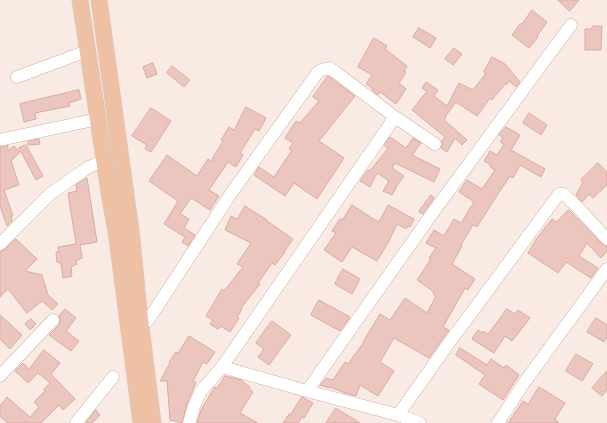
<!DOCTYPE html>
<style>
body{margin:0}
canvas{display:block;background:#f9ebe3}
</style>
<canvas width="607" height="423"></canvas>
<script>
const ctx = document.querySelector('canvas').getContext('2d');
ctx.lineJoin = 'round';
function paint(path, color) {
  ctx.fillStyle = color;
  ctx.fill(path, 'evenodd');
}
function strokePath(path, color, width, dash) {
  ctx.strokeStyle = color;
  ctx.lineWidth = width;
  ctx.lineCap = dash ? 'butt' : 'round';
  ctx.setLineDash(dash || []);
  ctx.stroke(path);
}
const building = new Path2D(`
 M558 0H579L570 11Z
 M532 10 547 22 537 36 538 37 529 48 512 35 520 24H522Z
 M593 26H602L601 50H585V29H591Z
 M419 28 436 38 430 48 413 37Z
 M374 38 387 46 385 49 407 66 404 71 406 72 399 83 406 89 396 104 380 92 378 95 372 90V88L366 84 372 75 358 67Z
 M454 48 462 54 453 65 445 59Z
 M492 57 505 64 520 82 516 87 509 81 507 84H505L492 100 490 98 477 116 456 102 445 117 446 118 444 120 467 140 462 145 455 138 447 152 441 148 442 145V141L445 137 412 110 427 91 422 88 426 82 438 90 434 96 447 106 459 83 473 90 486 73 484 72Z
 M153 63 157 74 147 78 143 67Z
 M172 66 190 80 184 87 167 73Z
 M328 76 355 96 319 141 344 158 317 199 294 183 285 196 254 175 259 167 274 177 292 150 289 149 293 143 285 138 296 121 300 123 319 101 313 97Z
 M79 90 81 99 69 103 70 106 35 113 36 119 24 122 20 104Z
 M246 107 266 118 259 131 255 129 240 153 243 155 236 167 228 162 209 190 219 196 210 210 191 198 180 214 189 219 184 228 195 235 188 246 182 242 185 237 164 224 178 201 149 181 167 155 197 176 208 159 211 161 223 141 221 140 229 127 234 130Z
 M151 108 171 121 151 152 145 149 147 145 132 136Z
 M529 113 547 125 541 135 523 123Z
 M506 127 520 135 511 150 545 169 541 177 520 165 513 178 510 176 496 197 477 227 473 225 461 245 462 246 452 264 475 279 468 290 465 288 443 327 449 330 429 358 394 338 380 362 394 371 378 396 360 385 356 396 345 393 330 387 329 388 320 385 326 378 333 380 345 362 348 364 364 342H363L380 314 390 320 405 298 427 313 436 296 433 294 434 292 417 280 431 259 429 258 436 248 426 243 434 230 444 236 454 219 461 223 474 202 459 192 467 180 482 189 495 170 490 167 491 165 484 161 490 151 497 155 504 144 500 142 503 137 499 135Z
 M390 137 406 148 413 138 421 143 412 155 440 169 434 182 395 163 392 168 404 176 396 187V188L392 195 383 191 389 181 377 173 370 187 360 181 368 170 370 171 388 148 384 145Z
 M39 139 40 144 28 145V142Z
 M26 145 43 176 36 180 19 148Z
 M8 146V151L14 146 20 152 11 161 19 185 4 190 13 216H11L12 221 7 226 0 206V147Z
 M598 163 607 172V185L593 198 589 194 582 202 576 195 583 182 581 180Z
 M87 178 97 242 80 245 82 258 76 261 77 264 71 267 72 276 63 278 61 263 57 262 56 252H59L58 247 76 244 68 193 77 191 76 185Z
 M431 195 434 198 423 214 419 212Z
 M352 205 372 218 379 222 388 205 414 219 410 227 408 226 406 229 397 224 389 241 377 261 352 247 342 262 324 250 336 233 332 231 340 219 342 220Z
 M245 206 267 220V221L293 239 284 252H285L275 265 272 263 258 283 260 284 241 308 242 309 237 317 239 318 230 332 221 326 218 329 210 324 213 320 206 316 222 289 224 291 243 267 237 264 251 243 225 230 231 216 237 219Z
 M569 210 602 244 607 246V251L601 258 587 243 579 256 598 268 591 278 566 262 558 273 528 253 537 238 552 219 556 222Z
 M16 239 37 259 25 271 42 275 48 295 58 304 52 310 42 301 27 313 8 289 0 297V252L5 249Z
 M343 269 360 279 352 294 335 284Z
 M319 300 350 317 340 331 311 315Z
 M65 309 76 318 66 331 79 341 71 351 49 335 59 325 60 321 59 316Z
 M507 309 515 314 518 310 530 318 512 341 505 336 494 353 472 339 478 330 482 333 483 331 488 334Z
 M0 315 22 335 10 349 0 339Z
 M596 318 607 325V337L604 342 587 332Z
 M31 319 36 324 30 330 25 324Z
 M272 321 291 335 269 365 258 357 264 349 256 343Z
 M189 336 215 352 207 364 203 362 193 381 196 382 187 404 182 423 170 420 167 381H160L170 363 169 362 176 352 178 353Z
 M460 348 487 365 491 359 504 368 506 365 519 375 503 400 479 384 485 375 456 355Z
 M44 350 60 363 51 374 75 399 63 410 59 405 41 423H8L0 416V406L7 397 30 417 39 407 34 402 45 391 44 389 50 383 38 373 28 383 15 371 23 363 29 369Z
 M576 354 593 364 582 381 566 371Z
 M607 371V390L602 396 592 388Z
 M225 376 241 380 250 387 249 389 253 392 240 413 258 423H197L201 410 214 388V387L217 388Z
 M539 387 565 403 555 419 559 423H508L523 401 528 404Z
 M302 397 313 403 304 418 302 417 298 423H283L289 414 290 415Z
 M336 408 360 423H326Z
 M96 410 100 415 92 423H86Z`);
const minor = new Path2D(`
 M17 77 87 51
 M0 140 98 119
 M0 244 50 194 83 171 89 167 105 160
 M141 327 149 319 232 192 318 72 321 70 329 68 334 71 395 117 435 144
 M222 367 307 391 398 415 420 423
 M0 376 53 320
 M307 391 434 211 571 25
 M398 415 449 343 559 194H564L582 212 607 239
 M76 423 113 377
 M189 423 194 406 201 391 222 367 395 117
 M498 423 524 383 607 269`);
const major = new Path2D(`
 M80 0 110 199 116 231 141 423
 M99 0 132 238 139 311 153 423`);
paint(building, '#eac6bf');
strokePath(building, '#dba9a1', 1);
strokePath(minor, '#c8b2ac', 13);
strokePath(major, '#d3cbca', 17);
strokePath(minor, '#fff', 12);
strokePath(major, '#efc1a4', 16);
</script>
